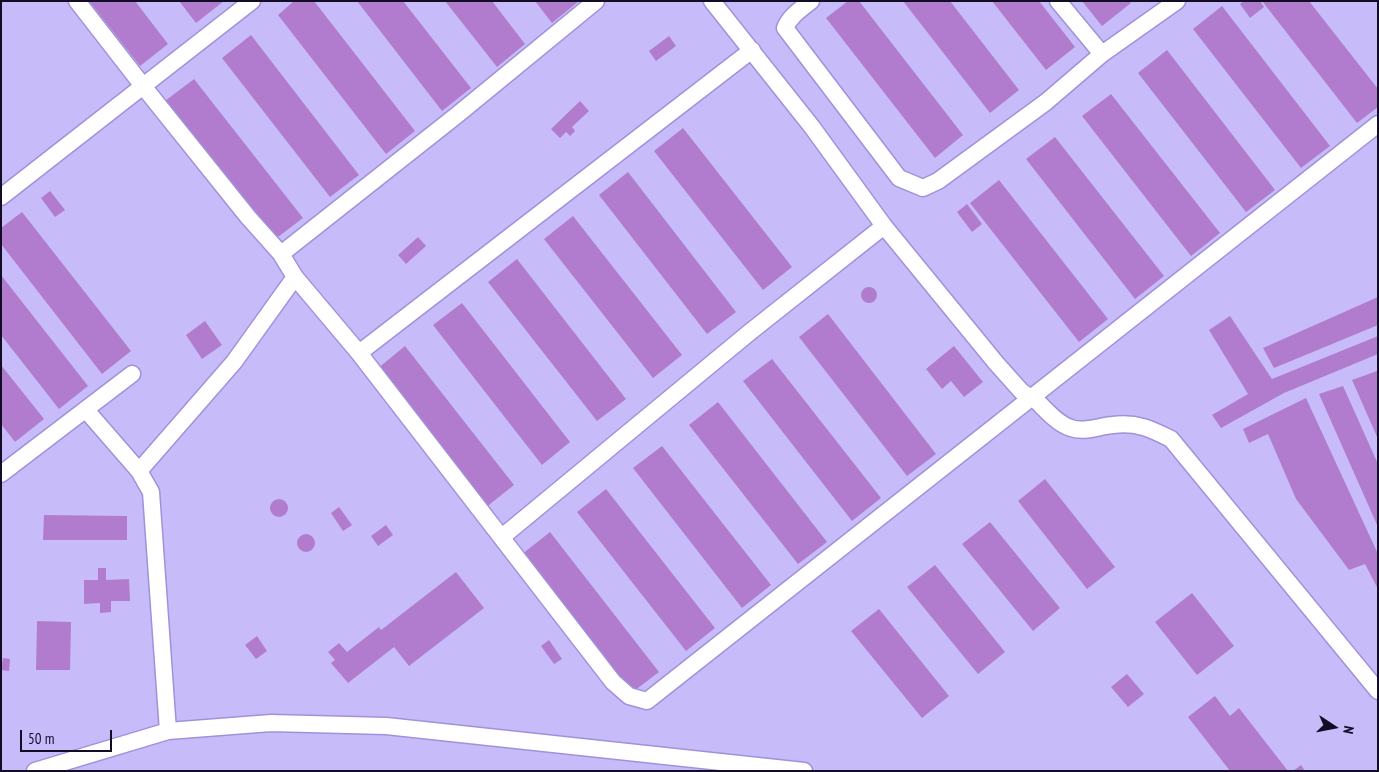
<!DOCTYPE html>
<style>
body{margin:0}
#map{position:relative;width:1379px;height:772px;overflow:hidden;background:#c7bcf9;font-family:"PT Sans Narrow",sans-serif}
canvas{display:block}
.frame{position:absolute;inset:0;border:2px solid #130c27;pointer-events:none}
.north{position:absolute;left:1309px;top:702px;width:50px;height:50px;-webkit-text-stroke:4px #c7bcf9;paint-order:stroke;rotate:101deg;font-size:14px;font-weight:700;line-height:20px;text-align:center;color:#130c27}
.north::after{content:'';display:block;margin:auto;width:18px;height:22px;background:#130c27;clip-path:polygon(50% 0,100% 100%,50% 72%,0 100%)}
.scale{position:absolute;left:20px;top:730px;width:92px;height:22px;box-sizing:border-box;border:2px solid #130c27;border-top:0;padding-left:6px;font-size:15px;line-height:18px;white-space:nowrap;color:#130c27;-webkit-text-stroke:4px #c7bcf9;paint-order:stroke}
</style>
<div id="map">
<canvas width="1379" height="772"></canvas>
<div class="frame"></div>
<div class="north">N</div>
<div class="scale">50 m</div>
</div>
<script>
const ctx = document.querySelector('canvas').getContext('2d');
ctx.lineJoin = 'round';
function paint(path, color) {
  ctx.fillStyle = color;
  ctx.fill(path, 'evenodd');
}
function strokePath(path, color, width, dash) {
  ctx.strokeStyle = color;
  ctx.lineWidth = width;
  ctx.lineCap = dash ? 'butt' : 'round';
  ctx.setLineDash(dash || []);
  ctx.stroke(path);
}
const building = new Path2D(`
 M89 1H135L168 44 140 66Z
 M179 1H224L196 23Z
 M294 1H314L415 131 386 154 278 15Z
 M357 1H403L471 88 442 111Z
 M445 1H492L525 44 497 67Z
 M535 1H579L552 23Z
 M848 1H859L963 135 935 158 826 18Z
 M903 1H950L1019 90 990 113Z
 M992 1H1039L1075 47 1046 70Z
 M1082 1H1129L1131 3 1102 26Z
 M1244 1H1260L1264 7 1250 18 1240 4Z
 M1262 1H1309L1378 89V107L1357 123Z
 M1222 6 1330 146 1301 168 1193 29Z
 M251 35 359 175 330 197 222 58Z
 M669 36 676 46 656 61 649 51Z
 M1167 50 1275 190 1246 212 1138 73Z
 M194 79 303 218 274 240 165 101Z
 M1111 94 1220 233 1191 256 1082 116Z
 M580 101 589 111 572 127 575 131 570 136 566 132 560 138 551 129Z
 M683 128 792 267 763 290 654 151Z
 M1055 137 1164 276 1135 299 1026 159Z
 M628 172 736 312 707 334 599 195Z
 M999 180 1108 319 1079 342 970 203Z
 M50 191 65 210 55 217 41 198Z
 M967 204 982 224 972 232 957 212Z
 M22 212 131 351 102 374 1 244V228Z
 M573 216 682 355 653 378 544 239Z
 M418 237 426 246 406 264 398 255Z
 M517 259 626 399 597 421 488 282Z
 M1 275 88 386 59 409 1 335Z
 M861 295a8 8 0 1 1 16 0a8 8 0 1 1-16 0Z
 M1378 297V325L1274 368 1263 348Z
 M462 303 570 442 542 465 433 325Z
 M828 314 936 454 907 476 799 337Z
 M1230 316 1272 379 1378 336V354L1284 393 1221 428 1212 415 1248 394 1209 330Z
 M205 321 222 345 202 359 186 335Z
 M405 346 514 485 485 508 377 369Z
 M954 346 983 382 964 397 951 381 942 389 926 369Z
 M772 359 881 498 852 521 743 381Z
 M1 365 44 419 15 442 1 424Z
 M1377 371 1378 372V439L1352 380Z
 M1343 386 1378 464V527L1319 394Z
 M1306 398 1378 554V589L1365 564 1349 570 1296 499 1268 434 1249 443 1243 429Z
 M718 402 827 542 798 564 689 425Z
 M662 446 771 585 742 608 633 468Z
 M1045 479 1115 567 1087 589 1018 501Z
 M606 489 715 628 686 651 577 512Z
 M270 508a9 9 0 1 1 18 0a9 9 0 1 1-18 0Z
 M339 507 352 525 343 531 331 513Z
 M44 515 127 516V540H43Z
 M990 522 1060 608 1033 631 962 544Z
 M386 525 393 535 378 546 371 536Z
 M550 532 659 672 630 694 521 555Z
 M297 543a9 9 0 1 1 18 0a9 9 0 1 1-18 0Z
 M935 565 1005 652 978 674 907 587Z
 M98 568H106V580L129 579 130 601H111V612L100 613V603L84 604V580H98Z
 M456 572 484 608 409 666 394 647 348 683 331 663 335 660 328 652 339 643 347 652 379 627 381 630Z
 M1192 593 1234 646 1197 675 1155 622Z
 M879 609 949 696 922 718 851 631Z
 M37 621 71 622 70 670H36Z
 M257 636 267 651 256 659 245 645Z
 M549 640 562 659 554 664 541 646Z
 M3 658 10 659 9 671 1 670Z
 M1127 674 1144 694 1128 707 1111 687Z
 M1215 696 1230 716 1239 708 1288 771H1230L1188 717Z
 M1301 765 1305 771H1293Z`);
const minor = new Path2D(`
 M77 1 143 86 248 217 281 254 295 277 359 353 613 682 629 696 647 701 1378 124
 M712 1 812 127 884 226 996 363 1021 391 1029 397H1033C1043 407 1057 424 1071 428 1084 433 1099 426 1113 425 1137 422 1151 429 1171 439L1378 691
 M811 1C801 9 790 16 785 28L899 178 923 188 938 181 1046 102 1102 54 1177 1
 M1058 1 1102 54
 M1 197 252 1
 M281 254 457 115 596 1
 M359 353 752 50
 M86 410 139 471 151 492 168 731
 M139 471 234 362 295 277
 M1 474 132 374
 M502 537 750 332 884 226
 M35 771 168 731 271 723 386 726 804 771`);
paint(building, '#b17cce');
strokePath(minor, '#a191db', 19);
strokePath(minor, '#fff', 16);
</script>
